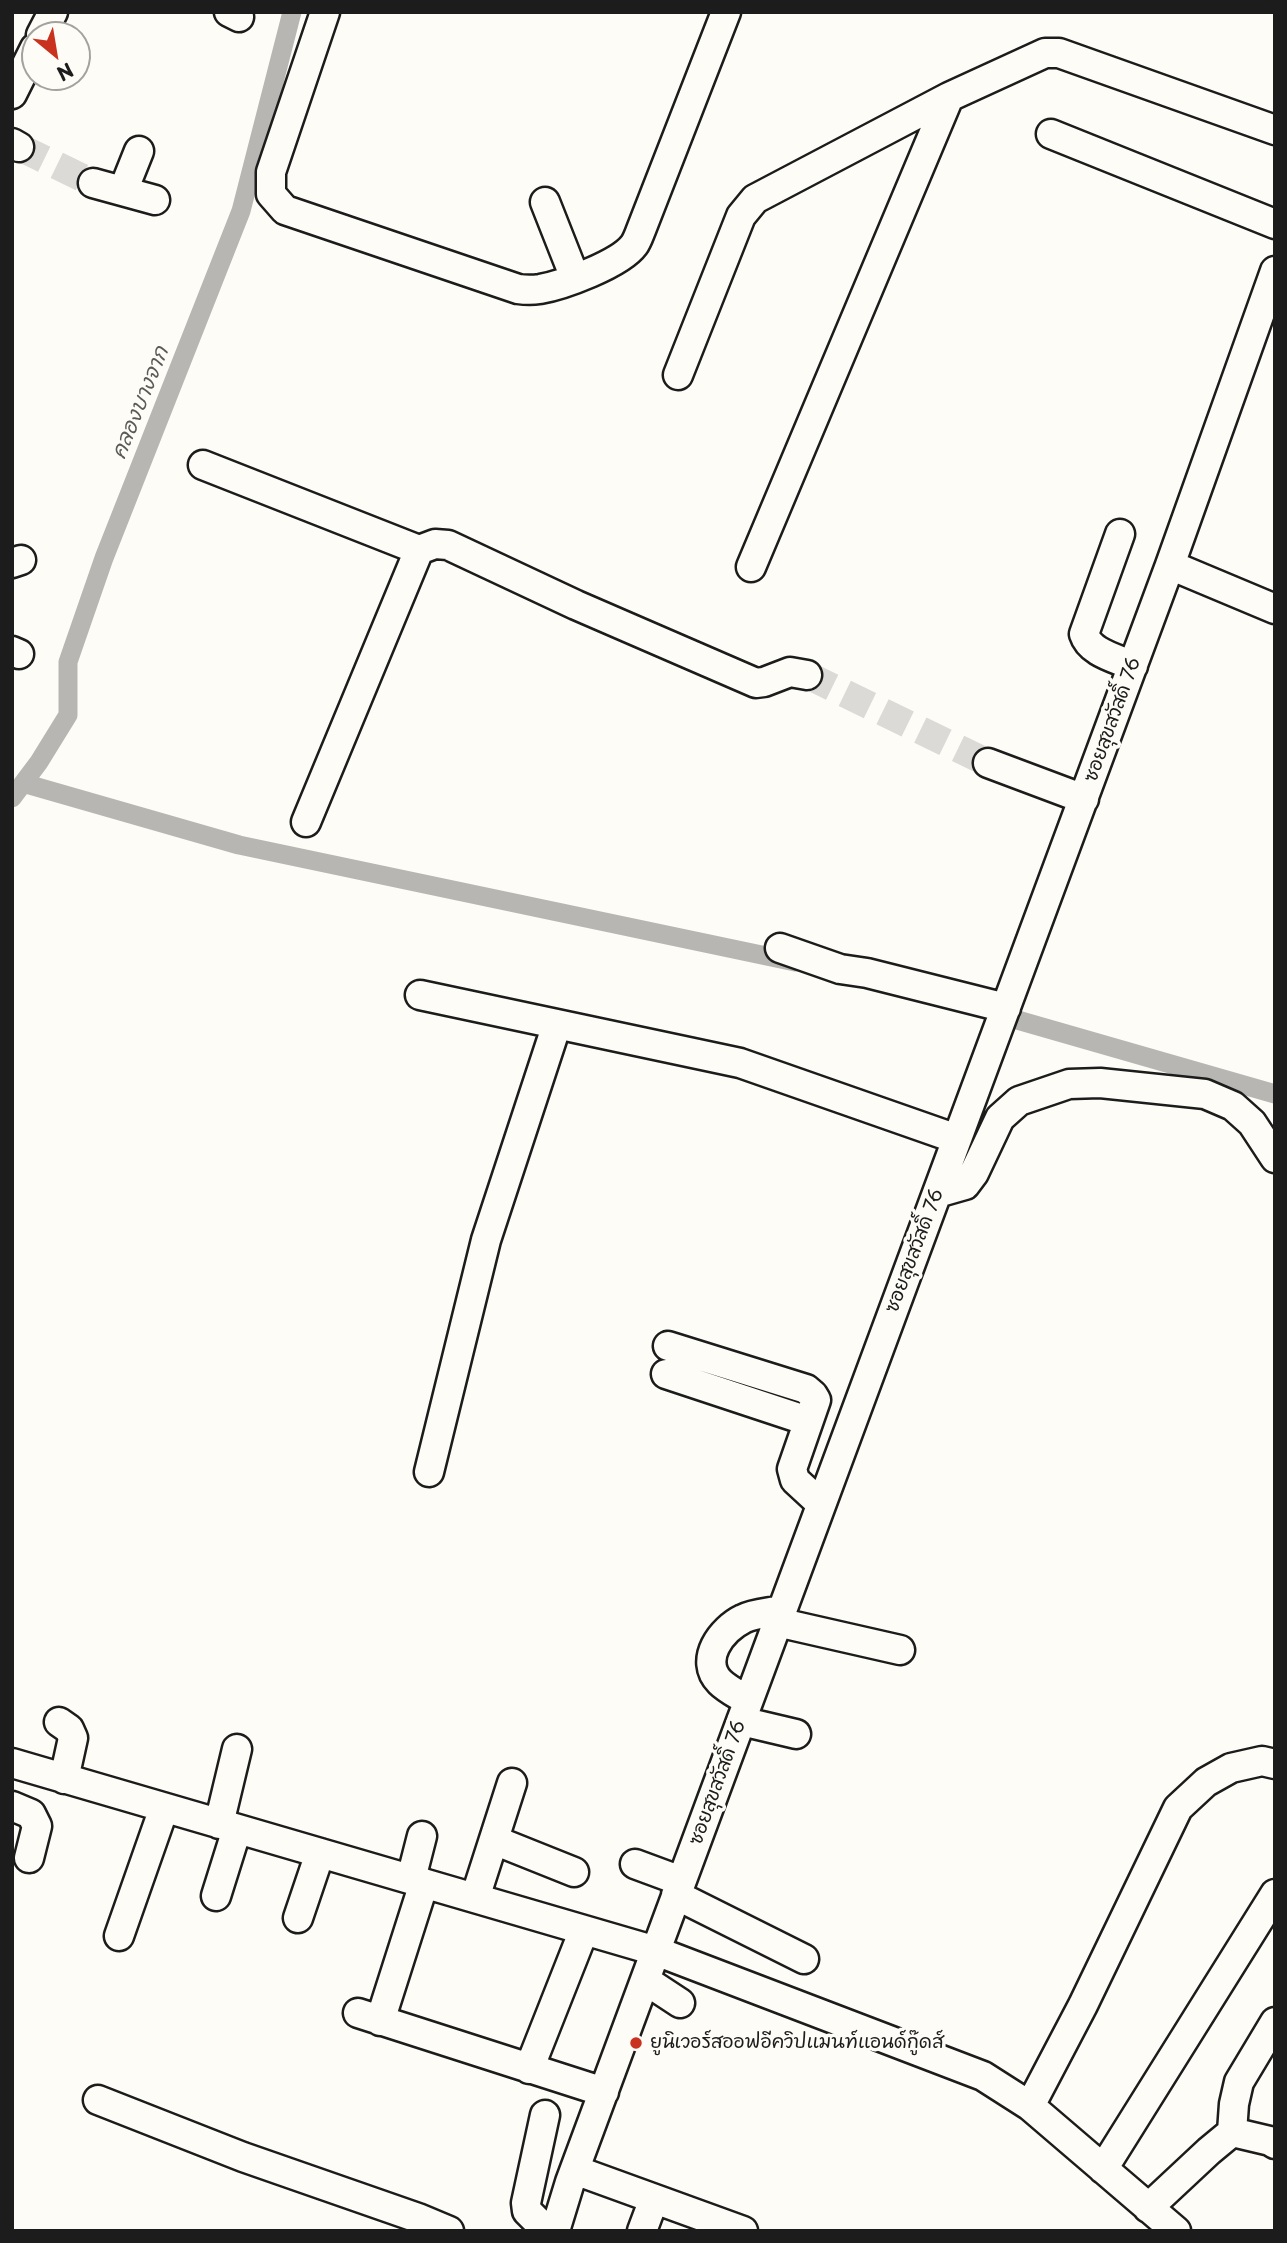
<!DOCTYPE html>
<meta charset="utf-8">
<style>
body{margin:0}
#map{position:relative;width:1287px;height:2243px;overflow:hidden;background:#fdfcf7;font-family:"Playpen Sans",sans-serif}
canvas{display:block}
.frame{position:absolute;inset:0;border:14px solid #1c1c1c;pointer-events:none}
.north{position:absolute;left:21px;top:21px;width:70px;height:70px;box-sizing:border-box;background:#fdfcf7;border:2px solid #a3a29f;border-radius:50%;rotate:150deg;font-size:19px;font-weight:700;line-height:28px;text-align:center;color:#1c1c1c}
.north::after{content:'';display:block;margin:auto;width:24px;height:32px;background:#c8321e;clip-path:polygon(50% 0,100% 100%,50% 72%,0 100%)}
</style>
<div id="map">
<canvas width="1287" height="2243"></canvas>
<div class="frame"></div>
<div class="north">N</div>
</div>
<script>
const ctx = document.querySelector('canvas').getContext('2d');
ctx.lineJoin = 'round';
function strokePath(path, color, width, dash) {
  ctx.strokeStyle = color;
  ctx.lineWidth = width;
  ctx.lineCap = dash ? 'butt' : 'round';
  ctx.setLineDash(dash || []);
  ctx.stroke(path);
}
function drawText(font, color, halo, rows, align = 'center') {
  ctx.font = font + ' "Playpen Sans","Playpen Sans Thai",sans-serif';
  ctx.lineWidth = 7;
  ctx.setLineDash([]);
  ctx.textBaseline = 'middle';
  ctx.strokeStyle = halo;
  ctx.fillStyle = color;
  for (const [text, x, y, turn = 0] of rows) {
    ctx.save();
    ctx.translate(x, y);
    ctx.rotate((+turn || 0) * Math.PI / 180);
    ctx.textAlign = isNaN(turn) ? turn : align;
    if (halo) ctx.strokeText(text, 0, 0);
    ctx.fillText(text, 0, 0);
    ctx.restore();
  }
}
const canal = new Path2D(`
 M23 783 239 845 795 962
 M12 798 39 762 68 715V662L104 558 241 211 292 12
 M993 1013 1275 1094`);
const minorTunnel = new Path2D(`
 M19 147 93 183
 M807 675 988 763`);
const minor = new Path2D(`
 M229 12 239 17
 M325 12 271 172V194L285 210 518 289C526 290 533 290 540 289 563 285 620 264 634 245 637 241 639 235 641 230L726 12
 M41 35 53 12
 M12 94 35 48
 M1051 134 1275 224
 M12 143 19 147
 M93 183 155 200
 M123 191 139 151
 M545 202 575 278
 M678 375 741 216 755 199 949 97 1045 53H1059L1275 130
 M203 465 419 550
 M1120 534 1084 634C1090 653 1116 658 1133 666
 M12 563 21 560
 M1170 565 1275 609
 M751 567 949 97
 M12 651 19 654
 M988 763 1084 799
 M306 822 419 550 435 544 448 545 576 605 756 683 764 682 790 672 807 675
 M780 948 840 969 867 973 1006 1008
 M420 995 740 1063 957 1139
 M937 1193 965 1185 974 1173 1000 1118 1019 1101 1069 1084 1100 1083 1205 1094 1233 1106 1252 1123 1275 1158
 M668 1346 806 1389 813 1395 816 1400 792 1469 795 1480 821 1504
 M666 1374 808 1421
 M429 1472 486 1240 557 1024
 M777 1622 900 1650
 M748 1701C739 1695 727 1689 720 1682 698 1660 722 1629 743 1619 754 1613 769 1613 782 1610
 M741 1721 796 1734
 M59 1722 69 1729 73 1738 64 1779
 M12 1763 656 1951 983 2076 1030 2106 1176 2231
 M12 1806 31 1814 37 1826 29 1858
 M219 1824 237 1749
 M494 1840 574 1872
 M635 1864 681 1881
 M411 1879 422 1836
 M676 1895 804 1959
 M216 1896 237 1829
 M475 1898 512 1783
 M298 1918 320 1853
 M119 1936 164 1808
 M645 1980 680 2003
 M358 2013 604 2092
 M380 2021 424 1883
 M529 2069 584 1930
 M98 2100 243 2157 418 2218 449 2231
 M1030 2106 1083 2005 1178 1808 1206 1782 1231 1768 1262 1761 1275 1764
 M545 2115 526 2203 527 2211 547 2231
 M1232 2132 1234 2104 1239 2082 1275 2022
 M1103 2169 1275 1894
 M575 2170 743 2231
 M1148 2208 1209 2151 1232 2132 1270 2141 1275 2144
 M555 2231 570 2182 1170 565 1275 271
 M642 2231 654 2199`);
const markers = [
 [636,2043,7,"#c8321e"]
];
const streetNames = [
 ["ซอยสุขสวัสดิ์ 76",1113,720,-70],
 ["ซอยสุขสวัสดิ์ 76",915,1251,-69],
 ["ซอยสุขสวัสดิ์ 76",718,1783,-70]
];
const poiNames = [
 ["ยูนิเวอร์สออฟอีควิปแมนท์แอนด์กู๊ดส์",650,2043]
];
const waterNames = [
 ["คลองบางจาก",141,403,-68]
];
strokePath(canal, '#b7b6b2', 19);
strokePath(minorTunnel, '#dbdad6', 28, [28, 14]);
strokePath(minor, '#1c1c1c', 33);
strokePath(minor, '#fdfcf7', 28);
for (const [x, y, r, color] of markers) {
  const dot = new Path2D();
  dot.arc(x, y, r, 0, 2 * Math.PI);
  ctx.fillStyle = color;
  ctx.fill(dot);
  strokePath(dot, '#fdfcf7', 2.5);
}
drawText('19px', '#1c1c1c', '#fdfcf7', streetNames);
drawText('19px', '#1c1c1c', '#fdfcf7', poiNames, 'left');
drawText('italic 21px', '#5a5a58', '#fdfcf7', waterNames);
</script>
